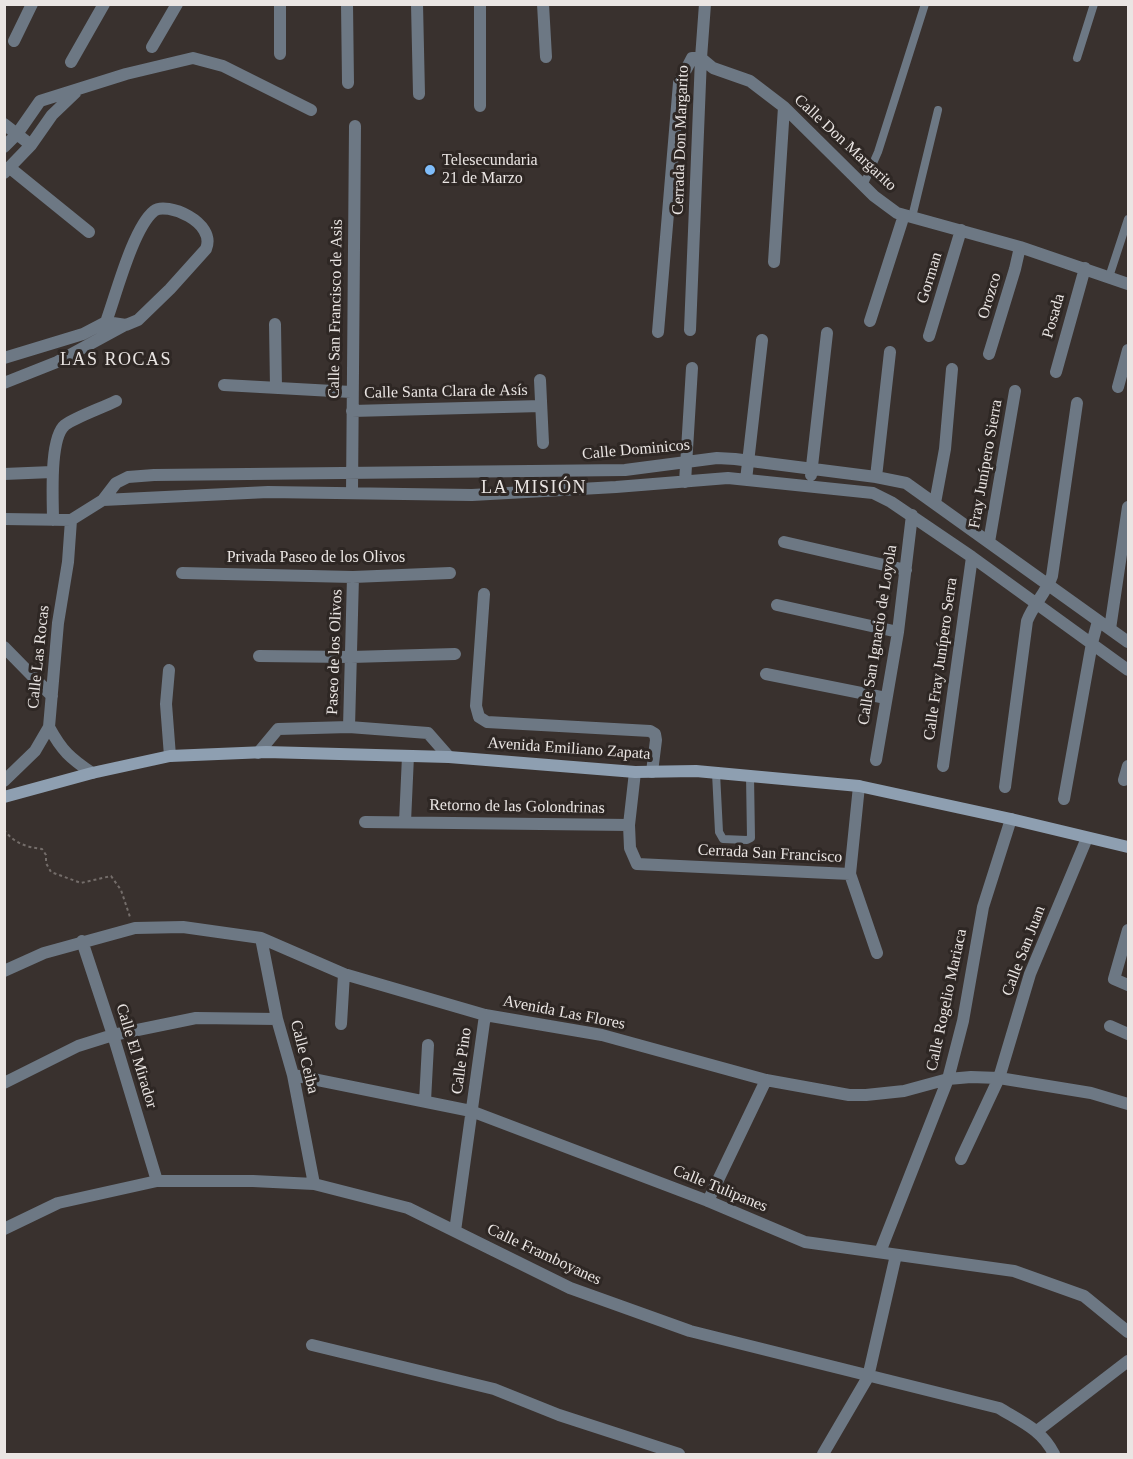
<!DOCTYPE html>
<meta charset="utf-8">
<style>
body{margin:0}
#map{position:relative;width:1133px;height:1459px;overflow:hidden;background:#39312e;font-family:"Times New Roman",serif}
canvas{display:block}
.frame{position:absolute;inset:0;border:6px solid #eae5e3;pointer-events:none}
</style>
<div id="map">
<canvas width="1133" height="1459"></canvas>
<div class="frame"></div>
</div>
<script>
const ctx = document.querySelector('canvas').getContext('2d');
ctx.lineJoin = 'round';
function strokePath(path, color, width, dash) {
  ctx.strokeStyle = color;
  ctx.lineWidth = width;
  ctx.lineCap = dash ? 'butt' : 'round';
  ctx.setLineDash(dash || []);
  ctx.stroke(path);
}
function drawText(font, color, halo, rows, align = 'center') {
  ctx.font = font + ' "Times New Roman",serif';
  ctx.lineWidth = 6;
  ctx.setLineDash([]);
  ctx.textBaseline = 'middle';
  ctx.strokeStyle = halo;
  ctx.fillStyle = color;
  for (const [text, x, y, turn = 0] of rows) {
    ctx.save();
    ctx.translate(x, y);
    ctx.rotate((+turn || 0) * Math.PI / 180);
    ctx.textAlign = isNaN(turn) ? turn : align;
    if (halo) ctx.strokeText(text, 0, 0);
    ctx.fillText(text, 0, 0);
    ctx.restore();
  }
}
const path = new Path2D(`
 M4 830C14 843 26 847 42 849L46 855V863L51 872 81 883 111 876 121 890 130 917`);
const lane = new Path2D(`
 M1077 58 1094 4
 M863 186 878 152 925 4
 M912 217 938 110
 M1109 277 1128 219
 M716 773 719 832 723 839 747 840 751 838 750 776`);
const street = new Path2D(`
 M280 4V54
 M347 4 348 83
 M417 4 419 94
 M480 4V106
 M543 4 546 57
 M705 4 701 58 713 68 750 81 784 107 874 196 897 213 1020 247 1128 284
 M14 41 32 4
 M152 47 177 4
 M71 62 104 4
 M4 124 31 145
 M4 147 17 134 40 101 126 74 193 58 223 66 311 110
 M10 168 89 232
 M4 173 31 145 52 115 75 93
 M774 262 784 107
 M870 321 904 215
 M275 324 276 388
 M658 332 679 83 692 58H701L690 330
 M929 336 961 230
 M989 354 1015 269 1020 247
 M4 358 83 334 106 322 126 325 138 320 170 289 206 249C217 222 166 201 154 211 133 228 116 295 106 322
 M1056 372 1085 268
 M540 380 543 443
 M4 383 57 362 125 325
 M224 385 351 392
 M1118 387 1128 350
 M352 411 541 406
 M4 474 52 472
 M811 475 827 333
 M876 477 890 352
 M746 480 762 340
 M685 482 692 368
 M352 493 355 126
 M103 500 268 492 472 495 616 487 728 478 873 493 891 502 972 557 1128 670
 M935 503 945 449 952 369
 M4 519 71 520
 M53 520C53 500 49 438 65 425 76 417 102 408 116 401
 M71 520 103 500 116 483 128 477 154 475 625 470 717 458 735 459 876 477 906 483 1128 642
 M784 542 906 570
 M989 542 1015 391
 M182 573 353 577 450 573
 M484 594 476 706 479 717 487 722 650 731 655 734 656 740 652 772
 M777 605 898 632
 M1110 629 1128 507
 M4 647 52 696
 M259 656 351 657 455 654
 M169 670 166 704 170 756
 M766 674 886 698
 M49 727C62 751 70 758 92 773
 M349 727 353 577
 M258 753 278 729 349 727 428 733 449 757
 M876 760 898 632 912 515
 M943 766 972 557
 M635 772 629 825 630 848 637 864 850 874
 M1124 780 1128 766
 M4 781 35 751 49 727 58 623 68 562 71 520
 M859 786 850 874 877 953
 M1005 787 1027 621C1033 605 1046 593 1052 576L1077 403
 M1064 799 1092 643 1098 621
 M365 822 629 825
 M405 822 408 756
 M1128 930 1114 979 1128 985
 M261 938 277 1019 293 1075 314 1184
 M82 941 113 1035 157 1181
 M4 971 44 953 135 928 183 927 261 938 344 974 485 1015 602 1035 766 1080 849 1095H866L904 1091 948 1079 971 1077 999 1078 1091 1093 1128 1104
 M341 1024 344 974
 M1110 1026 1128 1034
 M293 1075 471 1111 708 1201 805 1242 1014 1271 1084 1296 1128 1332
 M4 1083 78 1046 113 1035 196 1018 277 1019
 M425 1101 428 1045
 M961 1159 999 1078 1030 974 1087 838
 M708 1201 766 1080
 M4 1229 58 1203 157 1181H253L314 1184 408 1208 570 1288 690 1331 999 1408C1022 1422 1042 1430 1054 1454
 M455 1231 485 1015
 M880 1252 948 1079 963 1021 983 907 1011 819
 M312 1345 494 1389 559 1415 679 1454
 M1037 1431 1128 1361
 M823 1454 868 1377 896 1255`);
const secondary = new Path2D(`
 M4 797 92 773 170 756 266 752 449 757 635 772 696 771 859 786 1011 819 1128 847`);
const markers = [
 [430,170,6,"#7fbdfa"]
];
const streetNames = [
 ["Cerrada Don Margarito",681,140,-88],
 ["Calle Don Margarito",845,143,43],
 ["Gorman",930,278,-73],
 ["Orozco",990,296,-73],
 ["Calle San Francisco de Asis",336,309,-89],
 ["Posada",1054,316,-74],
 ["Calle Santa Clara de Asís",446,392,-1],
 ["Calle Dominicos",636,450,-5],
 ["Fray Junípero Sierra",986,464,-80],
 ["Privada Paseo de los Olivos",316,558],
 ["Calle San Ignacio de Loyola",878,635,-81],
 ["Paseo de los Olivos",335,652,-88],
 ["Calle Las Rocas",39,657,-84],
 ["Calle Fray Junípero Serra",941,659,-82],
 ["Avenida Emiliano Zapata",569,749,4],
 ["Retorno de las Golondrinas",517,807,1],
 ["Cerrada San Francisco",770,854,3],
 ["Calle San Juan",1024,951,-69],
 ["Calle Rogelio Mariaca",947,1000,-78],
 ["Avenida Las Flores",564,1013,11],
 ["Calle El Mirador",136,1056,73],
 ["Calle Ceiba",304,1057,76],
 ["Calle Pino",462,1061,-82],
 ["Calle Tulipanes",720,1189,22],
 ["Calle Framboyanes",544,1255,25]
];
const poiNames = [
 ["Telesecundaria",442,161],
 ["21 de Marzo",442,179]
];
const neighbourhoodNames = [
 ["LAS ROCAS",116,360],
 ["LA MISIÓN",534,488]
];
strokePath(path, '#746d6a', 2, [3, 3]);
strokePath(lane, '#6d7884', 8);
strokePath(street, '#6d7884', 12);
strokePath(secondary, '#8e9fb1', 12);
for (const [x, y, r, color] of markers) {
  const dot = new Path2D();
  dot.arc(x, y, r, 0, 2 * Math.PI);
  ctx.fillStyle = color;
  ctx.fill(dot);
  strokePath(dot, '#2e2724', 2);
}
drawText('16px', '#eae5e3', '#2e2724', streetNames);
drawText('16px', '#eae5e3', '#2e2724', poiNames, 'left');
ctx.letterSpacing = '1.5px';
drawText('18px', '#eae5e3', '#2e2724', neighbourhoodNames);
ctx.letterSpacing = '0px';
</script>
